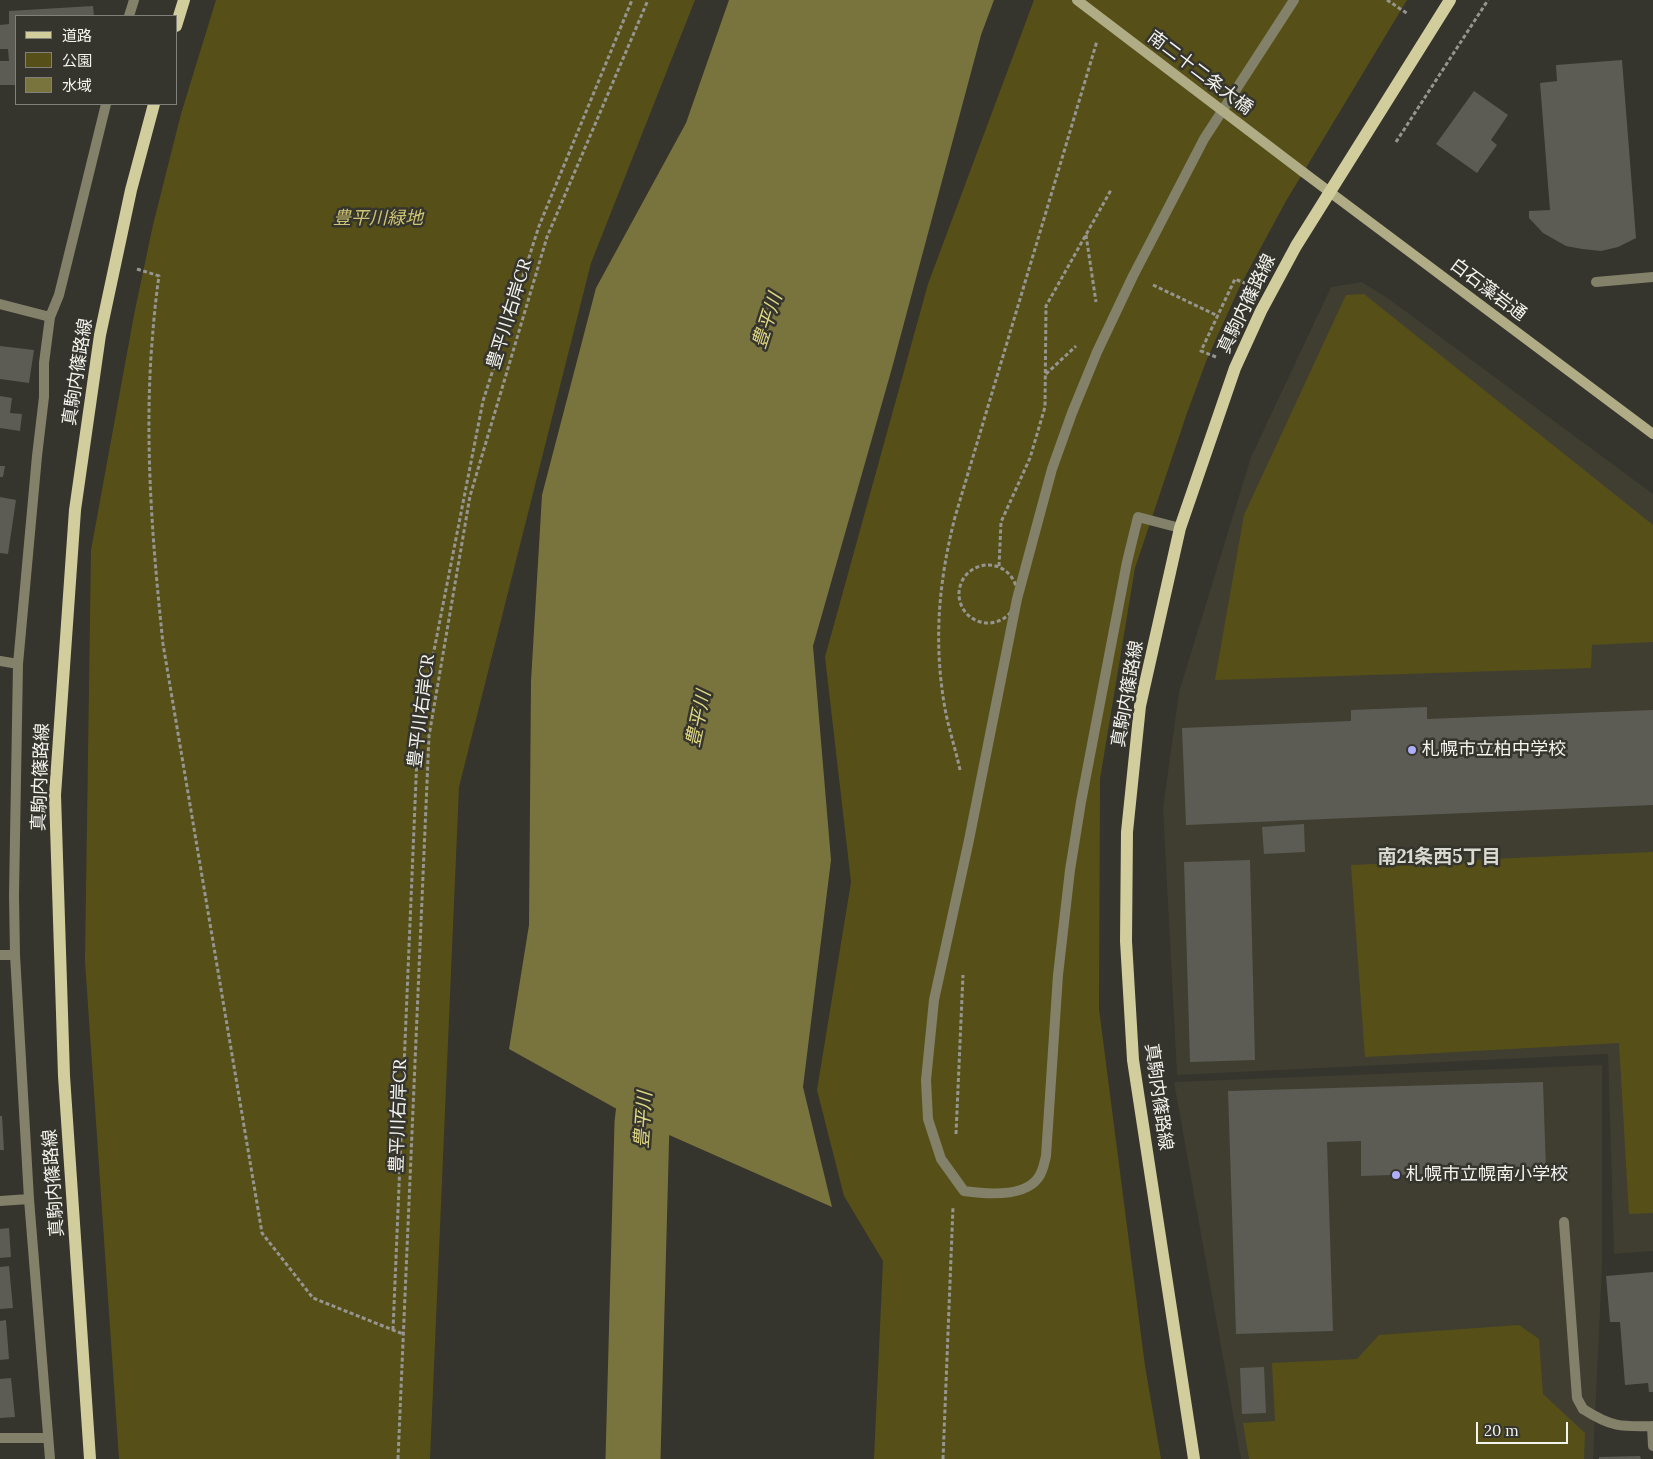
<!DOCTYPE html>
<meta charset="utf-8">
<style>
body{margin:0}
#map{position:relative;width:1653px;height:1459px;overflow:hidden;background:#35342d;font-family:Lora,"Noto Sans JP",serif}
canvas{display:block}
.legend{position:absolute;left:15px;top:15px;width:162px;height:90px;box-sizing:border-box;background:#35342d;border:1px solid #81817b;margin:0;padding:6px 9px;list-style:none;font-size:15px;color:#f4f4ef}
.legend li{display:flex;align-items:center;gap:10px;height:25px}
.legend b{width:25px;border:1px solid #81817b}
.scale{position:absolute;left:1476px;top:1422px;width:92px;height:22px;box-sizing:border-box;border:2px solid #f4f4ef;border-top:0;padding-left:6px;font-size:15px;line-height:18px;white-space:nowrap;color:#f4f4ef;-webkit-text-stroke:4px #35342d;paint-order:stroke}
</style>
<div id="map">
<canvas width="1653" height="1459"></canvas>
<ul class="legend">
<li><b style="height:6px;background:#d1cd9c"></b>道路</li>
<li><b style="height:14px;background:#565018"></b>公園</li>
<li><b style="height:14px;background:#79743d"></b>水域</li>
</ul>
<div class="scale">20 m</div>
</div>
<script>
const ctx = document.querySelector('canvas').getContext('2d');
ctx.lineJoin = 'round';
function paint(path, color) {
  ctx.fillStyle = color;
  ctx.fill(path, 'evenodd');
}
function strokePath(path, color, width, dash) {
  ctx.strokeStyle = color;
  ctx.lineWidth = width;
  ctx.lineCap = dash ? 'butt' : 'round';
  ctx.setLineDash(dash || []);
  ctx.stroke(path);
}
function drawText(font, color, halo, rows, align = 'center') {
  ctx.font = font + ' Lora,"Noto Sans JP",serif';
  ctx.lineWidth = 5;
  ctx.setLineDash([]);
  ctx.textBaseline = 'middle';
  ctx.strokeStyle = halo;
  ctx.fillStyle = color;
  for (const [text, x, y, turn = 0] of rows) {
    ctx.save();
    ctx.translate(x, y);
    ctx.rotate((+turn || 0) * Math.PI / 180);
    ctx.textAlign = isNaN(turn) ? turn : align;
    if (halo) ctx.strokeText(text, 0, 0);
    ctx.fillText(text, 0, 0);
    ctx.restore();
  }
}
const built = new Path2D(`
 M1362 282 1389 299 1653 494V1251L1614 1254 1608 1054 1177 1075 1163 808 1179 692 1251 457 1331 287Z
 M1602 1065V1268L1593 1459H1241L1174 1082Z`);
const green = new Path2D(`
 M216 0H695L591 263 459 787 430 1459H119L85 961 91 550 134 315 153 225 181 114Z
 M1034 0H1407L1286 201 1240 286 1207 359 1187 413 1135 568 1100 779 1099 1009 1145 1366 1161 1459H874L883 1261 844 1196 817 1090 851 882 825 657 928 284Z
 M1364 294 1653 525V642L1592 645 1591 668 1215 680 1244 515 1346 295Z
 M1653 852V1213L1629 1214 1619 1043 1365 1057 1351 865Z
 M1519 1325 1539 1339 1543 1394 1585 1433 1584 1459H1249L1243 1423 1275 1421 1272 1363 1357 1359 1379 1335Z`);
const water = new Path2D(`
 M729 0H994L981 35 892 368 813 646 831 860 803 1087 832 1207 642 1123 509 1049 529 925 531 681 542 495 596 288 686 123Z`);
const river = new Path2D(`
 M633 1459 642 1123 651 1048`);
const building = new Path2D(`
 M93 6 94 16H16V85H0V61H9L8 49H0V25L9 24V11Z
 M1622 60 1636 238 1618 247 1601 251 1582 249 1566 246 1543 233 1529 218V211L1550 210 1540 83 1557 81 1556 65Z
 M1474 91 1508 115 1491 140 1497 145 1477 173 1436 144Z
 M0 346 34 350 29 383 0 379Z
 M0 396 12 398 10 413 22 414 20 431 0 428Z
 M0 466H5L3 477H0Z
 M0 497 16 500 8 554 0 553Z
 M1427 707V719L1653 710V805L1186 825 1182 728 1351 721V710Z
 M1304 824 1305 852 1264 854 1262 827Z
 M1250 860 1255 1060 1190 1062 1184 862Z
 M1543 1082 1546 1170 1361 1176V1141L1327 1142 1333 1331 1236 1334 1228 1091Z
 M0 1116H2L4 1150H0Z
 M9 1228 11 1257 0 1258V1229Z
 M9 1266 13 1308 0 1309V1267Z
 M1653 1272V1392H1649L1648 1383 1625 1385 1620 1322H1610L1606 1276Z
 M6 1320 9 1359 0 1360V1321Z
 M1264 1367 1266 1413 1242 1414 1240 1368Z
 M11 1378 15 1417 0 1418V1379Z
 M1640 1456 1641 1459H1599V1457Z`);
const path = new Path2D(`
 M1387 0 1408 14
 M1396 142 1488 0
 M1086 235 1096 302
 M137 269 159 276C155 303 153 329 151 356 145 453 153 548 163 644L262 1233 313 1298 403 1334
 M1153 285 1218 316
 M1216 357 1201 351 1235 279 1249 285
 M1046 374 1076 346
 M959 594a29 29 0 1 1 58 0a29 29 0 1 1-58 0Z
 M999 566 1001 522 1030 458 1045 407 1046 306 1111 190
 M960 770C956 751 950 733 946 714 933 646 938 584 955 517L1097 41
 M956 1134 963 975
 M393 1330 418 732 483 401 539 226 632 0
 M398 1459 429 736 470 496 547 237 648 0
 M943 1459 953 1207`);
const lane = new Path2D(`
 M1596 282 1653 277
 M1180 528 1138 517 1127 562 1081 802 1070 870 1058 975 1046 1156C1044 1164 1043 1172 1038 1178 1024 1198 985 1194 964 1191L941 1159 928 1119 926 1080 934 1000 969 840 1017 599 1052 469 1072 413 1097 352 1133 276 1204 139 1294 0
 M1564 1222 1577 1398 1583 1409`);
const street = new Path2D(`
 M129 16 134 0
 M0 304 50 317
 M0 661 18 664
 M0 955H15
 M0 1201 29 1199
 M1583 1409C1611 1427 1621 1427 1653 1426
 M1652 1426 1653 1446
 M0 1438H48
 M50 1459 29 1199 15 955 14 895 18 664 37 456 44 397V363L50 317 59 295 106 104`);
const secondary = new Path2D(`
 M1303 172 1653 434`);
const primary = new Path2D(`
 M176 26 184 0
 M90 1459 64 1076 55 795 75 510 100 335 131 190 154 104
 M1194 1459 1133 1060 1126 941 1127 832 1140 706 1180 528 1235 368 1261 311 1296 246 1450 0`);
const secondaryBridge = new Path2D(`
 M1077 0 1303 172`);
const markers = [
 [1412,750,5,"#aeaefb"],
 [1396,1175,5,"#aeaefb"]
];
const streetNames = [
 ["南二十二条大橋",1200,73,37],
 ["白石藻岩通",1488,290,37],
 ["真駒内篠路線",1247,304,-64],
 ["豊平川右岸CR",510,314,-73],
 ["真駒内篠路線",78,372,-81],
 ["真駒内篠路線",1128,694,-80],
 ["豊平川右岸CR",422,711,-83],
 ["真駒内篠路線",41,777,-88],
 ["真駒内篠路線",1158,1097,82],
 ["豊平川右岸CR",399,1116,-88],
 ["真駒内篠路線",54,1183,-94]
];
const parkNames = [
 ["豊平川緑地",378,219]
];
const poiNames = [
 ["札幌市立柏中学校",1422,750],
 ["札幌市立幌南小学校",1406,1175]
];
const waterNames = [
 ["豊平川",768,321,-72],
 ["豊平川",699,719,-78],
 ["豊平川",644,1120,-86]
];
const neighbourhoodNames = [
 ["南21条西5丁目",1439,858]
];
paint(built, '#403e31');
paint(green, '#565018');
paint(water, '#79743d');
strokePath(river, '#79743d', 55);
paint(building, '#5c5c54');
strokePath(path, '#96958f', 3, [4, 2.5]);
strokePath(lane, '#838169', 10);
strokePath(street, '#838169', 10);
strokePath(secondary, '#afac86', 10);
strokePath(primary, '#d1cd9c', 12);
strokePath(secondaryBridge, '#afac86', 10);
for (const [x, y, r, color] of markers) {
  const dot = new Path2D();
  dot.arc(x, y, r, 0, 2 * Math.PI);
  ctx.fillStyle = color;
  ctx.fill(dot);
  strokePath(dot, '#35342d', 2);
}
drawText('18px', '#f4f4ef', '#35342d', streetNames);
drawText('italic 18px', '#cec572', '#35342d', parkNames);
drawText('18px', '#f4f4ef', '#35342d', poiNames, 'left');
drawText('italic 19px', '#dfd783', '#35342d', waterNames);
drawText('bold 19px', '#dbdad1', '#35342d', neighbourhoodNames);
</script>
